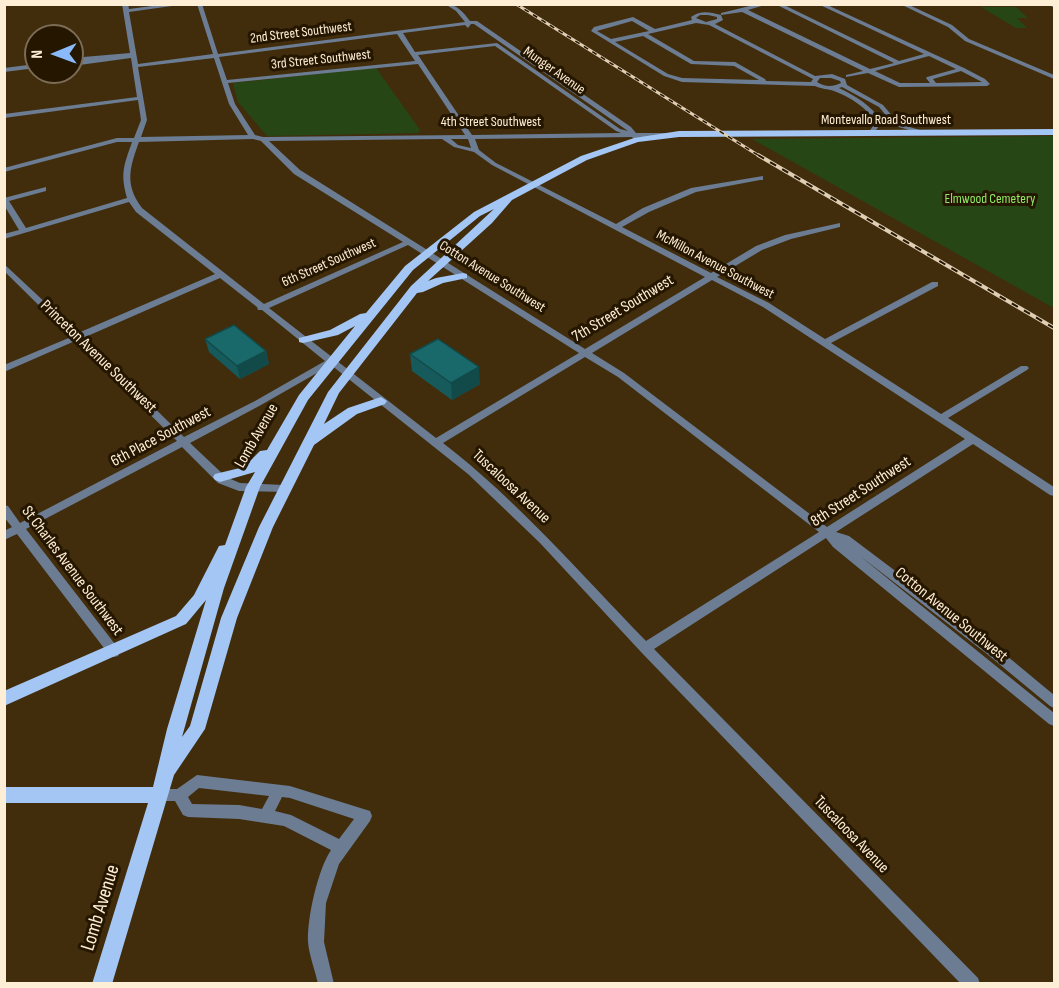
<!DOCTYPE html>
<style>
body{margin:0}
#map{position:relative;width:1059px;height:988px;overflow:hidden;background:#412d0c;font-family:"Sofia Sans Condensed",sans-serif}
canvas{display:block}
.frame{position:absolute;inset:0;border:6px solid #ffeed6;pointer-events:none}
.north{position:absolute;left:24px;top:24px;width:60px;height:60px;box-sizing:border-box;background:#251600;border:2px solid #7c6c56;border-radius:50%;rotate:269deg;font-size:16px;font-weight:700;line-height:24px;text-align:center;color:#ffeed6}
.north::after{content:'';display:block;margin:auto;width:21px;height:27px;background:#8abafc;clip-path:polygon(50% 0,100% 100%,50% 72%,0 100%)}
</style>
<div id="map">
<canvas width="1059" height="988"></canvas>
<div class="frame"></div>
<div class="north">N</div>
</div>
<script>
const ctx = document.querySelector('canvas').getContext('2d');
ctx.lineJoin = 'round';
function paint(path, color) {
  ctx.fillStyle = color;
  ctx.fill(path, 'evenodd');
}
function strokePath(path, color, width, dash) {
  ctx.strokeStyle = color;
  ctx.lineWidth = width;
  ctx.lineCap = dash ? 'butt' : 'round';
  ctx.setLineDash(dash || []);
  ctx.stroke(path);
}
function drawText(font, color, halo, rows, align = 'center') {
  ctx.font = font + ' "Sofia Sans Condensed",sans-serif';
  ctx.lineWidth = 6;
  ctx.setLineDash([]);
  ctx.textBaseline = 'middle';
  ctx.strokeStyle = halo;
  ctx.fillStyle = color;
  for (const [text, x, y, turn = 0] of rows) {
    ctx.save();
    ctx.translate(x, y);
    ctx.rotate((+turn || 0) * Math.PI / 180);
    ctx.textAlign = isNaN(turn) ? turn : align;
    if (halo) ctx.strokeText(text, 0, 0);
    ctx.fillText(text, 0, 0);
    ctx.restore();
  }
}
const green = new Path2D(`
 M981 7H1016L1028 18H1017L1027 28H1016Z
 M376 68 420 130 418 133 267 136 238 102 233 83Z
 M1054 136V308L752 139Z`);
const minor = new Path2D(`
 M122 4H128L129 9 167 4H186L129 12 138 64 213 54 197 4H202L218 54 465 22 456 11 445 4C457 4 463 12 470 21H477L631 127 636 133H668L671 135 668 137H639L640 140 637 142 632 137 475 139 479 150 496 163 616 224 643 208 691 188 763 176V180H760L696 192 649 212 622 227 711 273 756 246 785 235 840 223V227L791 239 762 250 717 277 769 303 825 339 932 282H938V286L831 343 941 414 1021 366H1027L1029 368 1027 370 948 418 1054 487V496L1050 495 973 444 836 532 849 536 995 646 1054 695V708L1050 706 987 654 860 556 1054 713V726L1049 724 833 547 826 538 654 649 978 978 980 984H961L641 652 540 543 468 474 331 365 261 405 190 443 226 477 240 483 284 485 289 489 288 492 239 491 218 483 182 447 26 529 118 648 120 652 118 656 114 657 110 656 17 534 4 540V531L12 527 4 517V505L8 506 20 523 177 441 75 341 4 372V365L71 337 4 271V264L78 333 215 274 136 212 129 202 4 239V234L19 230 4 205V198L46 187V191L9 201 26 228 127 198C120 173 124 165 132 142H117L4 172V168L117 138H134L141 120 138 100 4 118V114L137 97 131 58 72 66V62L90 60 72 62V58L130 53ZM471 24H474L628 131 620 129 497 43 415 52 403 33 465 25 468 28ZM397 34 415 61 227 80 219 57ZM495 46 616 131 621 133 472 135 418 55ZM214 58 229 104 248 135 141 137 147 120 138 67ZM418 64 465 135 263 137 255 135 235 104 228 83ZM253 139 261 141 294 174 403 242 264 304 142 208C124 184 130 167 139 142ZM442 139 454 147 474 152 492 165 705 277 585 349 300 170 269 141ZM451 139H468L471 148 458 145ZM408 245 579 353 436 438 269 308ZM220 278 257 307 258 310H262L325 361 255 401 184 437 83 338ZM712 280 763 307 965 439 827 527 624 373 592 353ZM585 357 618 377 819 532 646 641C580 573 518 501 443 443Z
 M758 4H768L748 10 870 69 894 63 775 4H782L899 61 924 54 818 4H825L964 68 985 79 990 84 987 86 899 87 868 73 846 77V75L863 71 742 12 721 15 723 20 715 24 815 76 832 74 845 79 847 85 883 105 899 124 927 132 924 134 895 126 879 107 842 87 839 88C857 97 871 105 882 122L873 134 871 135 868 133 876 122C866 107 850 97 834 91 828 89 821 89 815 86L682 82 664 76 591 31 594 27 633 17 655 29 692 20 691 17C701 10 709 12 721 15V13ZM700 15H708L717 17V19L706 22 696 18ZM632 21 649 31 611 39 597 31ZM696 23 709 25 813 79 811 82 766 81 765 79 735 62 694 61 648 34ZM643 36 691 64 734 66 759 80 682 78 668 74 615 42ZM929 56 956 69 927 77 926 78 930 83H900L875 71ZM961 71 982 82 936 83 933 79ZM820 78H831L840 81 841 83C832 87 825 87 817 82Z
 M900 4H907L952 25 969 39 1054 75V79L965 41 948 27Z
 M1051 4H1054V7H1052Z
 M36 64V68L4 72V68Z
 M197 775 290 786 370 811 372 816 370 821 339 864 326 903 324 942 334 984H318C315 970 309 955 308 942 307 918 318 869 331 850L284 826 239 819 188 817 183 815 175 801H159L154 800 152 795 154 790 159 789H177ZM199 788 269 796 262 809 239 805 192 804 188 797ZM282 797 290 798 354 819 339 839 291 815 275 811Z`);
const major = new Path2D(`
 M1054 129V135L679 137 638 142 587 160 512 200 492 223 428 281 436 278 463 273 467 274V278L443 283 423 292 417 293 339 393 324 424 348 408 381 397 387 401 385 404 357 414 314 445 273 527 237 618 205 729 174 775 112 984H92L148 803H4V787H153L167 729 206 600 186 624 4 706V691L176 616 194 595 219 546 225 545 246 487 255 472 220 482 215 480 213 477 215 474 244 467 260 451 267 450 299 395 355 326 338 335 303 343 299 342V338L330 330 360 314 366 313 405 266 474 212 581 156 634 138 679 131ZM494 209 411 286 328 392 259 527 221 618 190 726 182 737 224 588 260 487 308 400 413 270 480 216Z`);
const railFar1 = new Path2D(`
 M516 4 761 157`);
const rail = new Path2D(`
 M758 155 1054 328`);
const wall = new Path2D(`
 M205 339 266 351 269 364 240 379 209 352Z
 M410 354 480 384 452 400 412 371Z`);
const shadedWall = new Path2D(`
 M266 351 269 364 240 379 237 366Z
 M479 367 480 384 452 400 451 383Z`);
const building = new Path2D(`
 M234 325 266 351 237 366 205 339Z
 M438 339 479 367 451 383 410 354Z`);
const farStreetnames = [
 ["2nd Street Southwest",301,33,-7],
 ["3rd Street Southwest",321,60,-6],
 ["Munger Avenue",554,71,35],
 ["Montevallo Road Southwest",886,120],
 ["4th Street Southwest",491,122],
 ["6th Street Southwest",329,263,-24],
 ["McMillon Avenue Southwest",715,265,28],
 ["Cotton Avenue Southwest",492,277,32]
];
const farParknames = [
 ["Elmwood Cemetery",990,199]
];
const streetNames = [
 ["7th Street Southwest",623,309,-31],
 ["Princeton Avenue Southwest",98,357,44],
 ["Lomb Avenue",257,436,-60],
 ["6th Place Southwest",161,437,-28],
 ["Tuscaloosa Avenue",511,487,43],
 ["8th Street Southwest",861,492,-33],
 ["St Charles Avenue Southwest",72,571,53],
 ["Cotton Avenue Southwest",951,615,39],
 ["Tuscaloosa Avenue",851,835,46]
];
const nearStreetnames = [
 ["Lomb Avenue",101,908,-73]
];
paint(green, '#264715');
paint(minor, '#6b7c93');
paint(major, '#a3c6f5');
strokePath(railFar1, '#dfcdb4', 3);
strokePath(rail, '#dfcdb4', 4);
strokePath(railFar1, '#251600', 1.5, [5]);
strokePath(rail, '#251600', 2, [7]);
paint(wall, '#165a5b');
paint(shadedWall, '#124a4a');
paint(building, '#1a696a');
strokePath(building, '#124a4a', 1.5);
drawText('14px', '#ffeed6', '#251600', farStreetnames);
drawText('14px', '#90ea66', '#251600', farParknames);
drawText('16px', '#ffeed6', '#251600', streetNames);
drawText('20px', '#ffeed6', '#251600', nearStreetnames);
</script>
